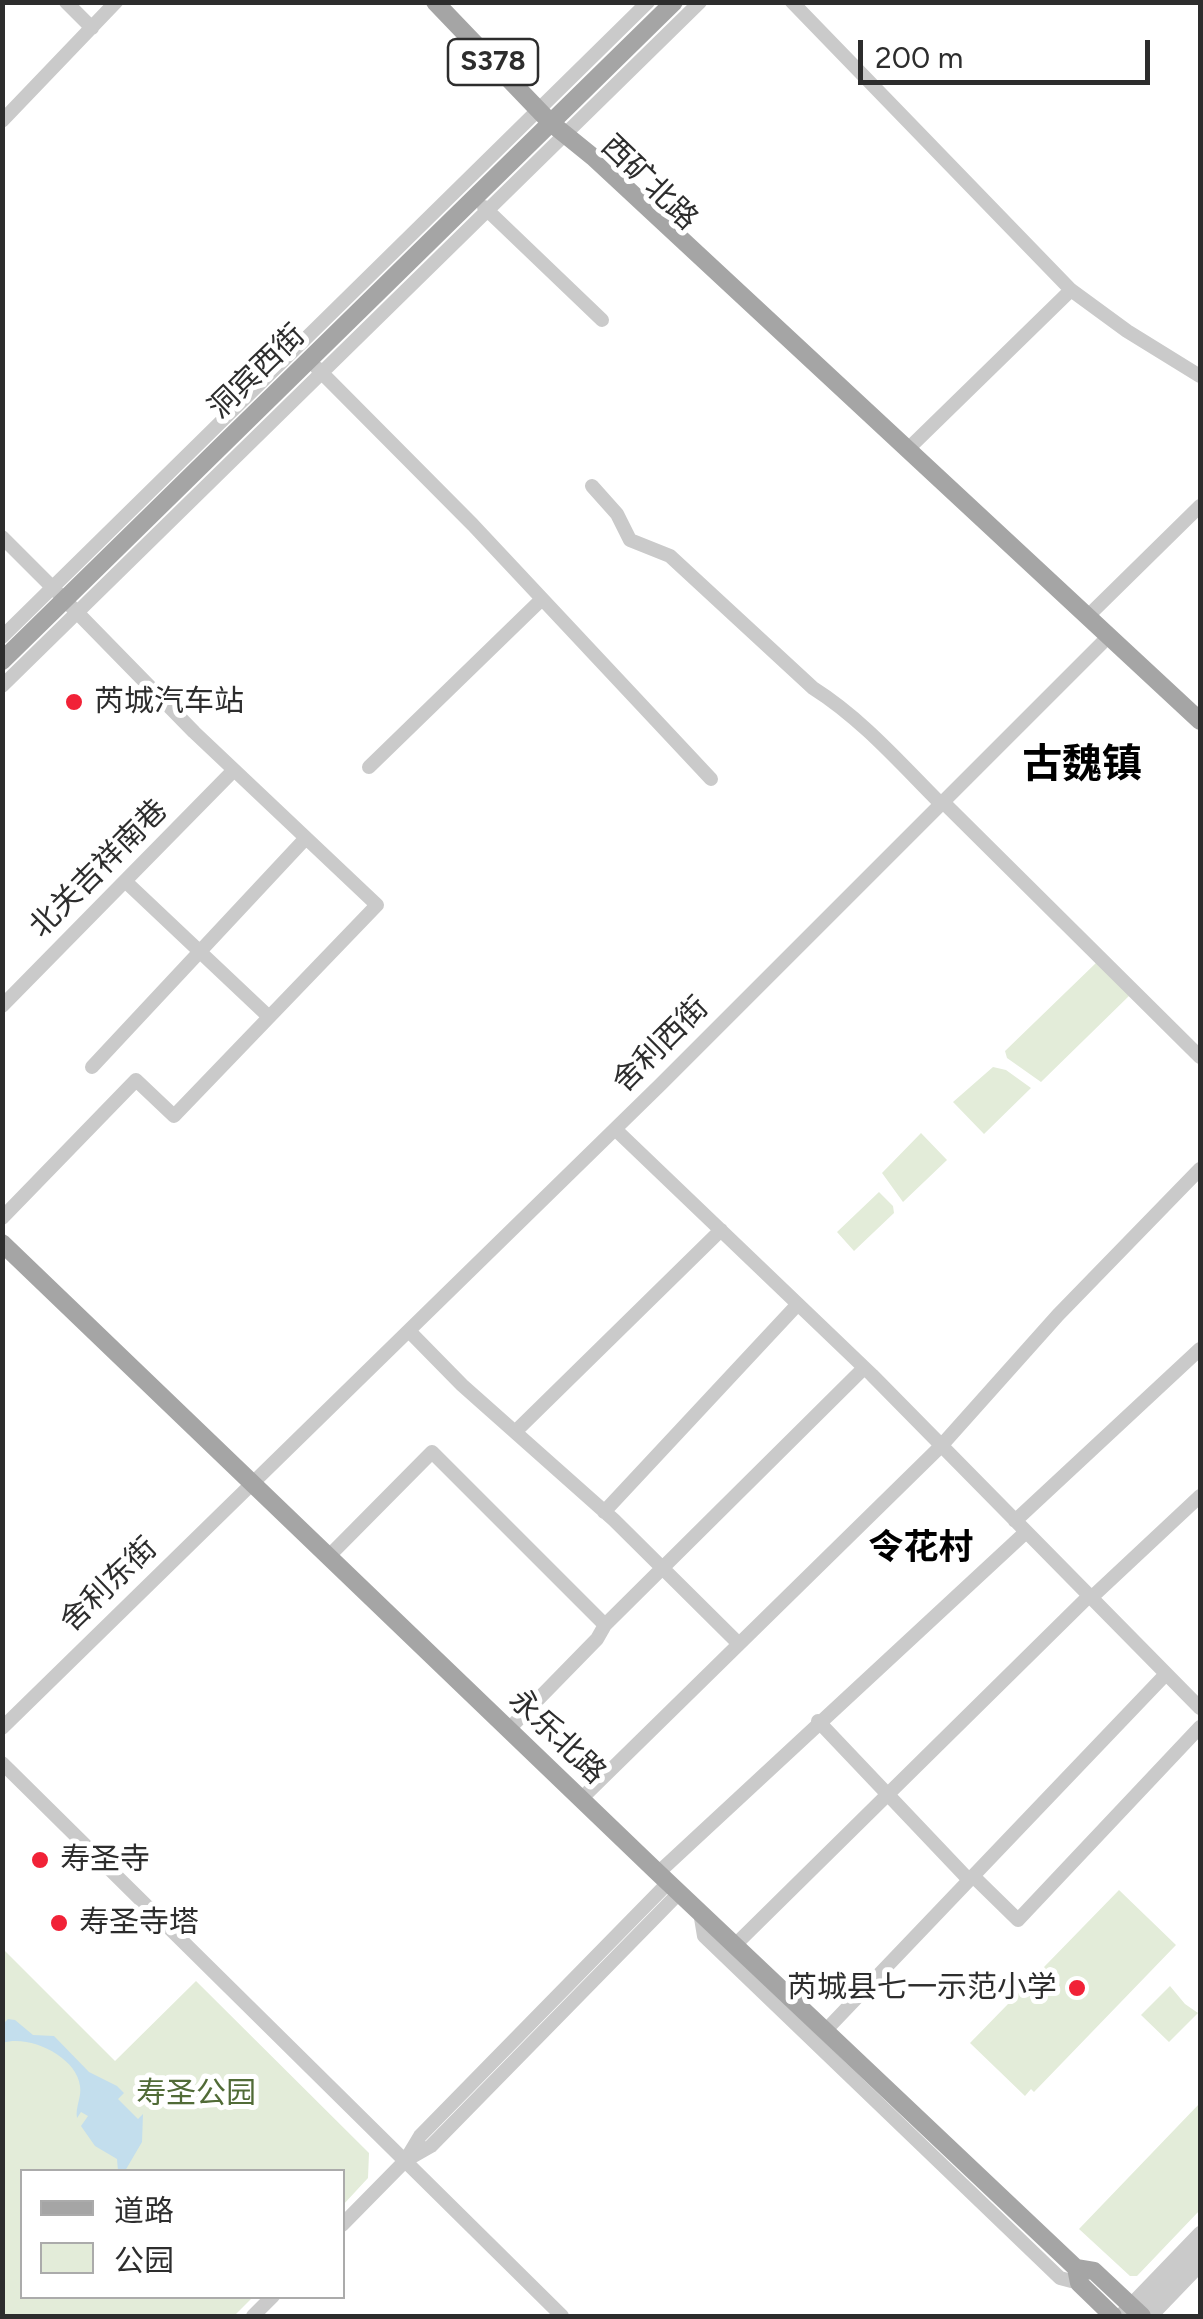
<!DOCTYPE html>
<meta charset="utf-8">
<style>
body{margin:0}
#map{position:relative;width:1203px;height:2319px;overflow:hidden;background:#fff;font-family:Figtree,"Noto Sans SC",sans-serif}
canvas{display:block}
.frame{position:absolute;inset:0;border:5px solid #2d2d2d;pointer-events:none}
.legend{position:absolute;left:20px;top:2169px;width:325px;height:130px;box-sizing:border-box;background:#fff;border:2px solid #ababab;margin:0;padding:12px 18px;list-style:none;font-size:30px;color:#2d2d2d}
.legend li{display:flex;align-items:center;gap:20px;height:50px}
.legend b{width:50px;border:2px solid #ababab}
.scale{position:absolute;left:858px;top:40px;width:292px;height:45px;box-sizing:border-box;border:5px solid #2d2d2d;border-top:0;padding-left:12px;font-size:30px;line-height:35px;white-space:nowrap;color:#2d2d2d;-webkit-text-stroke:8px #fff;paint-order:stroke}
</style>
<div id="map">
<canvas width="1203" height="2319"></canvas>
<div class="frame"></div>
<ul class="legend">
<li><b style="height:12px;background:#a5a5a5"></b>道路</li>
<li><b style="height:28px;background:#e3ecd9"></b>公园</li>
</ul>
<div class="scale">200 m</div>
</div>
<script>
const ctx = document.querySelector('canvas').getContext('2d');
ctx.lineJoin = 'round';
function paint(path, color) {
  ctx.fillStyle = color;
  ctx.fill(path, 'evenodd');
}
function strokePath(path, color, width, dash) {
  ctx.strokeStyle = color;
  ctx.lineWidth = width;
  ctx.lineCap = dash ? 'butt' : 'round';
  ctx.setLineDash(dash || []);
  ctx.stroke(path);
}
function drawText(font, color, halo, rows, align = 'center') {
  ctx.font = font + ' Figtree,"Noto Sans SC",sans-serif';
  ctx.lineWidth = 10;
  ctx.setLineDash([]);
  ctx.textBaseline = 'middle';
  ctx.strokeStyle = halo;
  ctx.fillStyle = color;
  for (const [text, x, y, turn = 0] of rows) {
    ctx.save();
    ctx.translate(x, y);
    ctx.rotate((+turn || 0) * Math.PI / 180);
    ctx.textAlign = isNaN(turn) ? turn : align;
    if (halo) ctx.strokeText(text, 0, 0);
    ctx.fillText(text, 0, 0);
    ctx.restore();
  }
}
const green = new Path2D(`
 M1097 962 1130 995 1041 1082 1007 1058 1005 1051Z
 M993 1067 1006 1070 1031 1088 984 1134 953 1102Z
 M921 1133 947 1160 903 1202 882 1173Z
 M879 1192 893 1206 894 1213 854 1251 837 1232Z
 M1119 1890 1176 1945 1034 2092 1031 2089 1025 2096 970 2043Z
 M2 1948 115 2061 196 1981 369 2153 368 2178 343 2205 342 2172H22V2296L253 2297 234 2316H3Z
 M1170 1986 1185 2004 1198 2013 1169 2042 1141 2015Z
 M1200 2103V2210L1137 2276H1130L1079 2229Z`);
const water = new Path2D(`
 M8 2019 15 2020 33 2035 54 2036 89 2072 117 2086 124 2093 118 2099 138 2119 143 2114 142 2142 125 2171H118L117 2159 95 2146 81 2126 88 2116 81 2112 77 2118C75 2107 82 2097 80 2086 77 2057 29 2034 3 2043V2024Z`);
const minor = new Path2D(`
 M66 2 92 28
 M792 2 1071 290 1127 331 1200 376
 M2 121 116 2
 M484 207 602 320
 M317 368 473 525 711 779
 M907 450 1071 290
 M592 486 617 514 630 540 670 556 813 688C862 719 900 763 941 804
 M2 537 57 592
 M1087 617 1200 506
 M2 637 648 2
 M2 686 700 2
 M369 767 542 599
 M943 802 1200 1057
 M125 881 268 1016
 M2 1006 234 770
 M92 1067 305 839
 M615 1129 872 1375 1200 1708
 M2 1218 136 1080 174 1116 377 905 194 732 62 597
 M409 1331 462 1385 614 1520 739 1644
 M515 1432 721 1230
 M604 1512 798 1304
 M1015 1521 1200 1349
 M329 1556 432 1452 605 1625
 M1091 1598 1200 1496
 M818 1721 969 1880
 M2 1728 661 1084 1102 643
 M509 1729 597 1639 605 1625 864 1368
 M2 1763 562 2316
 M581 1799 941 1446 1058 1315 1200 1169
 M658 1873 1026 1532
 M973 1876 1018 1920 1200 1727
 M700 1912 704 1936 1060 2278 1079 2283
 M735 1945 1089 1596
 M826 2030 1166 1674
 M410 2158 431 2146 679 1893
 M342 2225 405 2161 420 2136 668 1883
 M253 2316 273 2296
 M1120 2316 1200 2233
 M1135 2316 1200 2248
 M1151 2316 1200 2265`);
const major = new Path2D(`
 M435 2 551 123 593 157 1200 721
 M2 661 674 2
 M2 1243 655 1870 1076 2268 1079 2283 1113 2316
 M1076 2268 1094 2271 1142 2316`);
const markers = [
 [74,702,10,"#f12237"],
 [40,1860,10,"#f12237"],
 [59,1923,10,"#f12237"],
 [1077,1988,10,"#f12237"]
];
const shields = [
 [493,62,90]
];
const shieldNames = [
 ["S378",493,62]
];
const streetNames = [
 ["西矿北路",649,183,44],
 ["洞宾西街",257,372,-44],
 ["北关吉祥南巷",99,869,-45],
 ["舍利西街",661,1045,-45],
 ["舍利东街",109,1585,-44],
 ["永乐北路",557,1737,44]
];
const poiNames = [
 ["芮城汽车站",94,702],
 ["寿圣寺",60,1860],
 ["寿圣寺塔",79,1923],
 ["芮城县七一示范小学",1057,1988,"right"]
];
const parkNames = [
 ["寿圣公园",196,2094]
];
const quarterNames = [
 ["令花村",921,1549]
];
const districtNames = [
 ["古魏镇",1082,765]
];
paint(green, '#e3ecd9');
paint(water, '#c3deed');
strokePath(minor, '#cacaca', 14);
strokePath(major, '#a5a5a5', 18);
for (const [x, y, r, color] of markers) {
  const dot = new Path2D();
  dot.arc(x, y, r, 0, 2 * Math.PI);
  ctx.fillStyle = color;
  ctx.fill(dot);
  strokePath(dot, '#fff', 4);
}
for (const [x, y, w] of shields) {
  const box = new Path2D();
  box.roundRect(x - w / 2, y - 23, w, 46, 8);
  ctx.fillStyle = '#fff';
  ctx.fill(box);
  strokePath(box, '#2d2d2d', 2.5);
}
drawText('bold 28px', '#2d2d2d', null, shieldNames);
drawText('30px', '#2d2d2d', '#fff', streetNames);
drawText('30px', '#2d2d2d', '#fff', poiNames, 'left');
drawText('30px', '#516b37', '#fff', parkNames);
drawText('bold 35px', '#000', '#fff', quarterNames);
drawText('bold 40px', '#000', '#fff', districtNames);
</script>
